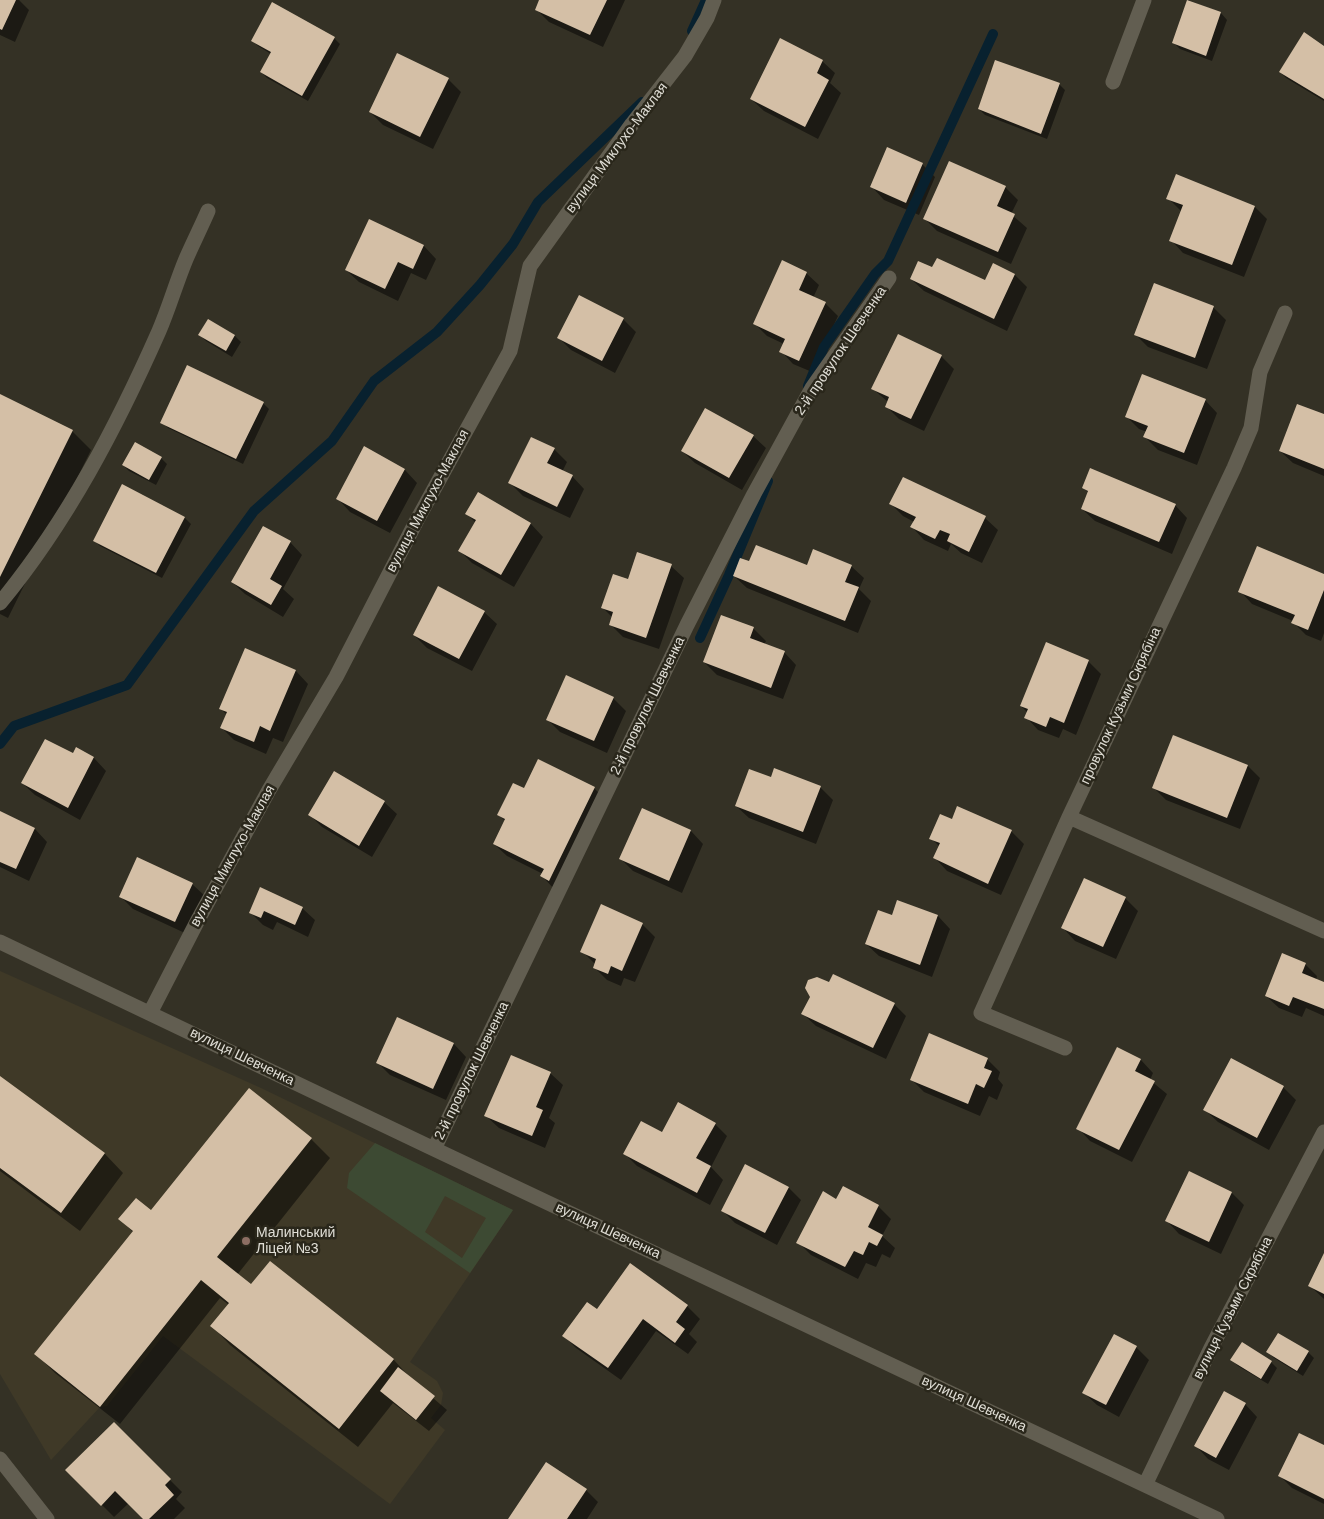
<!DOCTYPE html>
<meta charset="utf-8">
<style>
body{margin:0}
canvas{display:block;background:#343125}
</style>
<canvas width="1324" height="1519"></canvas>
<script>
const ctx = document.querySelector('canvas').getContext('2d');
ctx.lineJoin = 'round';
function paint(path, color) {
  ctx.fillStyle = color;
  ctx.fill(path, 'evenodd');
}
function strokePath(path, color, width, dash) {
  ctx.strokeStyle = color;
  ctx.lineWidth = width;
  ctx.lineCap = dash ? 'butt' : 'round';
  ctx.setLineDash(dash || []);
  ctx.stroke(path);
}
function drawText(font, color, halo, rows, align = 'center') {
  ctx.font = font + ' Helvetica,sans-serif';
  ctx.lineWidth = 5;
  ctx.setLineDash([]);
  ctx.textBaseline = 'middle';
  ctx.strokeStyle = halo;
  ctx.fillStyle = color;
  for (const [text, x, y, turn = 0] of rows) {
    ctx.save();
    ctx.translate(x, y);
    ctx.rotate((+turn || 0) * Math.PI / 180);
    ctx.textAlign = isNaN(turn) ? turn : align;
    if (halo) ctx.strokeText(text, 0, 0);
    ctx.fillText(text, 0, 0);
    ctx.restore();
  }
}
const built = new Path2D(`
 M0 971 261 1088 513 1210 410 1362 437 1381 443 1393 441 1405 431 1418 445 1430 390 1504 163 1336 107 1406 100 1407 51 1460 0 1374Z`);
const green = new Path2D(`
 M375 1143 513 1210 470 1273 347 1188 349 1173ZM445 1196 486 1218 462 1258 425 1232Z`);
const shadow = new Path2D(`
 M0 0H19L29 10 15 42 0 35Z
 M541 0H625L603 47 549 22 536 9Z
 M1188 0 1221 13 1227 20 1212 61 1180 49 1174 43Z
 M334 38 340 44 308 101 267 78 261 72 271 54 258 46 252 40Z
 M1324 47V101L1286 78 1280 72Z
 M822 61 835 73 830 83 841 93 818 139 764 111 751 99Z
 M448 79 461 92 433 149 383 125 370 112Z
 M1059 84 1065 90 1047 139 985 115 979 109Z
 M922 164 935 177 919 215 884 200 872 187Z
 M1005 187 1018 200 1011 214 1027 228 1011 264 937 231 924 218Z
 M1168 198 1255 207 1267 219 1244 277 1183 253 1171 240 1182 212Z
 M369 220 424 246 436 259 426 280 411 273 398 301 359 282 346 270Z
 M993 265 1015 275 1027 287 1007 331 924 291 911 279 933 269 985 282Z
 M806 273 819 285 813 298 825 303 838 316 812 372 793 364 781 351 784 344 767 336 754 323Z
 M1213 307 1226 320 1207 369 1148 347 1135 334Z
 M623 319 636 332 615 373 571 350 558 337Z
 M208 321 235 336 241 342 232 357 206 341 200 335Z
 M898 336 941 356 954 369 924 431 899 419 886 406 888 402 873 389Z
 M0 397 72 431 91 450 8 618 0 614Z
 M1205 400 1217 413 1197 465 1158 450 1145 437 1147 432 1139 429 1126 416Z
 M263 403 269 409 243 464 168 428 162 422Z
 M1324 415V476L1293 463 1280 451Z
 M753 436 766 448 742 490 695 463 682 451Z
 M365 448 405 470 417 483 390 533 350 512 338 499Z
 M554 449 567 462 562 472 572 476 584 489 570 518 523 496 510 483Z
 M161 458 167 464 156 485 129 471 123 465Z
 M1083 488 1175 505 1187 518 1172 554 1095 521 1082 509 1089 493Z
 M479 494 531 524 543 537 514 587 472 563 460 551 476 523 467 514Z
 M891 504 985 518 998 530 982 563 961 553 951 544 948 551 924 540 912 527 914 522 903 516Z
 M185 518 191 524 162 578 100 546 94 540Z
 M290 542 302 555 283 589 294 599 283 617 245 594 232 582Z
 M750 563 808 566H851L864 578 859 589 871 601 858 633 747 588 734 576Z
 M671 566 684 578 659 649 623 637 610 624 613 618 603 608 629 580Z
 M1324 575V633L1321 641 1306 635 1293 622V621L1252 604 1240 591Z
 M484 612 497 624 472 671 427 648 414 635Z
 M753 628 766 641 764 645 784 652 796 665 783 699 717 675 704 662Z
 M246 650 296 671 308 684 283 742 273 738 266 754 234 740 221 727 227 715 220 708Z
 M1088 661 1101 674 1076 735 1063 729 1059 738 1038 730 1026 717 1028 713 1021 706Z
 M613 698 626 711 607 753 560 732 547 719Z
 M77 749 94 758 106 771 80 820 35 795 22 783 73 755Z
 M1248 766 1260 778 1240 829 1166 800 1154 788Z
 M772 779 820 787 833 800 816 844 749 818 736 806Z
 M594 788 607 801 554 889 542 876 543 874 507 856 494 844 505 821 499 815 525 789Z
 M384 802 397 814 372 857 322 827 310 815Z
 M642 810 691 831 703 844 682 893 633 871 621 859Z
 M0 813 35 829 47 842 29 881 0 867Z
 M952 820 1011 831 1024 844 1001 895 947 871 935 858 940 847 931 838Z
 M192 884 205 896 187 934 133 909 120 896Z
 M261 889 302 908 315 920 308 937 277 922 273 930 263 925 250 912Z
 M1125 898 1138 911 1116 959 1075 941 1063 928Z
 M898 901 938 916 950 929 932 977 879 956 866 944 892 917Z
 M642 924 655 937 635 982 624 978 621 986 607 980 594 967 595 964 582 951Z
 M1305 964 1317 976 1316 980 1324 983V1016L1306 1008 1302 1017 1279 1008 1266 996Z
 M894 1004 906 1016 886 1059 816 1026 803 1014Z
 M398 1019 454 1044 466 1057 446 1100 390 1075 377 1062Z
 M930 1035 988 1060 1000 1072 998 1079 1003 1085 997 1100 989 1096 980 1116 924 1092 911 1079Z
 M1118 1049 1141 1060 1153 1073 1150 1080 1167 1094 1132 1162 1090 1141 1078 1128Z
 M550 1073 563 1085 549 1118 555 1123 545 1148 499 1128 486 1116Z
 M0 1077 105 1154 123 1173 80 1231 0 1171Z
 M1283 1087 1296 1100 1269 1150 1218 1122 1205 1110Z
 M249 1089 311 1139 330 1158 237 1275 251 1286 270 1262 394 1360 412 1380 447 1410 429 1431 393 1403 358 1447 230 1345 212 1326 229 1305 220 1298 120 1424 55 1373 36 1354 133 1232 120 1219 151 1212Z
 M715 1124 727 1136 711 1167 723 1180 710 1205 637 1166 625 1154 662 1133Z
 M789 1188 801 1200 777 1245 735 1223 722 1210Z
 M843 1188 878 1206 891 1219 882 1236 895 1248 890 1258 882 1254 876 1267 866 1263 858 1279 811 1255 798 1242 837 1200Z
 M1232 1193 1244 1205 1221 1254 1179 1234 1167 1221Z
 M1324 1256V1299L1310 1286Z
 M630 1265 687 1306 700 1319 689 1334 697 1342 688 1354 656 1331 621 1380 576 1348 564 1336 597 1311Z
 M1114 1336 1136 1347 1149 1360 1119 1417 1097 1405 1084 1393Z
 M1242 1344 1271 1362 1277 1368 1268 1384 1238 1366 1232 1360Z
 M1268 1352H1308L1314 1358 1303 1376 1274 1358Z
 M1245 1404 1257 1417 1229 1470 1208 1459 1196 1446Z
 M114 1424 182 1492 176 1499 185 1508 174 1519H144L129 1503 114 1517 67 1470Z
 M1324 1447V1504L1292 1488 1279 1475Z
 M586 1490 598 1502 587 1519H510Z`);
const stream = new Path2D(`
 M692 31 706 0
 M808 386 824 347 875 274 888 261 993 34
 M700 638 729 575 768 481
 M0 744 14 726 127 685 254 511 332 441 374 381 437 332 480 285 513 244 538 202 642 102`);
const building = new Path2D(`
 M0 0H16L2 30 0 29Z
 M539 0H607L590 35 535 10Z
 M1187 0 1221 12 1206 56 1172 43Z
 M272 2 335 37 302 96 260 72 271 52 251 41Z
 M1304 32 1324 46V99L1279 72Z
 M780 38 823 60 817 73 829 80 805 127 750 99Z
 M397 53 449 78 420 137 369 112Z
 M995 60 1060 83 1041 134 978 109Z
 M887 147 923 163 906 203 870 187Z
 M949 161 1006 186 997 206 1015 214 998 252 923 219Z
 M1176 174 1255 206 1232 265 1169 241 1183 205 1166 199Z
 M369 219 424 245 413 269 398 262 385 289 345 270Z
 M937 258 985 280 993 263 1015 274 994 319 910 279 918 261 932 267Z
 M782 260 807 272 799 290 826 302 799 361 779 352 785 339 753 324Z
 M1154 283 1214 306 1195 358 1134 335Z
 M579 295 624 318 602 361 557 338Z
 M208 319 235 335 226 351 198 335Z
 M898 334 942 355 911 419 885 407 889 397 871 389Z
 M187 365 264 402 236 459 160 423Z
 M1142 374 1206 399 1184 453 1143 437 1148 426 1125 417Z
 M0 394 73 430 0 577Z
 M1297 404 1324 414V469L1279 451Z
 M705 408 754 435 729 478 681 451Z
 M531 437 555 448 547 463 573 475 557 507 508 483Z
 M135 442 162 457 149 480 122 465Z
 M364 446 405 469 377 521 336 499Z
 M1090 468 1176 504 1159 542 1081 509 1088 491 1082 488Z
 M903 477 986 516 969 552 947 541 950 534 940 530 935 539 910 527 916 517 889 504Z
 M122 484 185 517 156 573 93 541Z
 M478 492 531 523 501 575 458 551 476 520 465 514Z
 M263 526 291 541 270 579 282 586 271 605 231 582Z
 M756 545 807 565 813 549 852 565 845 582 859 587 845 621 733 576 740 558 749 561Z
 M1257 546 1324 574V590L1308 630 1291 623 1295 615 1238 592Z
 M637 552 672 564 646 638 609 625 613 612 601 608 613 574 628 579Z
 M438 586 485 611 459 659 413 635Z
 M721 615 754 627 750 638 785 651 771 688 703 662Z
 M1046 642 1089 660 1064 723 1050 717 1046 727 1024 718 1028 709 1020 706Z
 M245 648 296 670 270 731 260 726 254 742 220 728 227 712 219 709Z
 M566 675 614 697 594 741 546 720Z
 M1173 735 1248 765 1227 818 1152 788Z
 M45 739 73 753 76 747 94 757 68 808 21 783Z
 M538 759 595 787 549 881 540 876 544 869 493 844 505 819 497 815 513 783 524 788Z
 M774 768 821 786 803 832 735 806 749 769 771 777Z
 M334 771 385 801 359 846 308 815Z
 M957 806 1012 830 988 884 933 858 940 843 929 839 940 814 952 819Z
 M642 808 691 830 669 881 619 859Z
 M0 811 35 828 16 869 0 862Z
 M137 857 193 883 175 922 119 897Z
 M1084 878 1126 897 1103 947 1061 928Z
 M260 887 303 907 295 925 264 911 261 918 249 913Z
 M897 900 938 915 920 965 865 944 878 910 892 915Z
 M601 904 643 923 622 971 611 966 608 974 593 968 596 959 580 952Z
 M1282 953 1306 963 1302 973 1324 982V1009L1293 997 1289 1006 1265 996Z
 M833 974 895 1003 873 1048 801 1014 810 997 805 988 808 980 817 977 829 982Z
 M397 1017 454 1043 433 1089 376 1063Z
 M929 1033 988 1058 984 1068 992 1071 984 1088 976 1084 968 1104 910 1080Z
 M1117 1047 1141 1059 1135 1071 1155 1081 1119 1150 1076 1129Z
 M511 1055 551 1072 536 1107 543 1110 532 1136 484 1116Z
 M1231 1058 1284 1086 1257 1138 1203 1110Z
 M0 1076 105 1153 61 1213 0 1168Z
 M249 1088 312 1138 217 1257 251 1284 270 1261 394 1359 339 1429 210 1326 229 1303 201 1280 100 1407 34 1354 133 1231 118 1219 136 1198 151 1210Z
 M678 1102 716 1123 696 1158 711 1166 697 1193 623 1154 641 1121 662 1132Z
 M745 1164 789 1187 765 1233 721 1211Z
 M1189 1171 1232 1192 1209 1242 1165 1221Z
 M843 1186 879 1205 868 1227 883 1235 877 1246 869 1242 863 1255 854 1251 845 1267 796 1243 823 1191 836 1199Z
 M1324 1253V1294L1308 1286Z
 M630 1263 688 1305 676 1322 685 1329 675 1343 643 1319 608 1368 562 1336 587 1302 597 1309Z
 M1278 1333 1309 1351 1297 1371 1266 1352Z
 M1114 1334 1137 1346 1106 1405 1082 1393Z
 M1242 1342 1272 1361 1261 1379 1230 1360Z
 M398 1367 435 1396 416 1420 380 1391Z
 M1224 1391 1246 1403 1216 1458 1194 1446Z
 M114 1422 171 1479 165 1485 174 1495 149 1519H143L115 1491 101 1506 65 1470Z
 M1299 1433 1324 1445V1499L1278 1476Z
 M546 1462 587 1489 567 1519H508Z`);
const lane = new Path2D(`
 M1113 82 1144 0`);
const street = new Path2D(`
 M0 603C67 522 117 426 159 331 169 308 176 283 186 259 193 243 201 227 208 211
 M1069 817 1324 931
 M0 942 434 1149 1217 1519
 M150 1013 199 918 269 790 336 677 417 520 510 351 530 266 632 124 685 56 707 18 714 0
 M1065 1048 981 1013 1069 817 1234 468 1251 428 1260 372 1285 313
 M434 1149 687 625 754 494 812 388 889 278
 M1145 1485 1211 1348 1324 1132`);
const secondary = new Path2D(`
 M0 1459 47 1519`);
const markers = [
 [246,1241,5,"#8d6e63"]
];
const streetNames = [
 ["вулиця Миклухо-Маклая",617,148,-53],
 ["2-й провулок Шевченка",841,351,-56],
 ["вулиця Миклухо-Маклая",428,501,-62],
 ["2-й провулок Шевченка",648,706,-64],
 ["провулок Кузьми Скрябіна",1121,706,-65],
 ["вулиця Миклухо-Маклая",233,856,-61],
 ["вулиця Шевченка",242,1057,26],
 ["2-й провулок Шевченка",472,1071,-64],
 ["вулиця Шевченка",608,1231,25],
 ["вулиця Кузьми Скрябіна",1233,1308,-63],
 ["вулиця Шевченка",974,1404,25]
];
const poiNames = [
 ["Малинський",256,1233],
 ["Ліцей №3",256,1249]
];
paint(built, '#3f3927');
paint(green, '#3d4a33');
paint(shadow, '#0007');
strokePath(stream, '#08212f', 10);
paint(building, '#d4bfa6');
strokePath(lane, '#625e51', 15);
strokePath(street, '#625e51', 15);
strokePath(secondary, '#625e51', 15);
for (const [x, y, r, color] of markers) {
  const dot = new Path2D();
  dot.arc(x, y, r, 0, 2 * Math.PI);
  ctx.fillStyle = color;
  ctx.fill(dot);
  strokePath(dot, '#2a271b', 2);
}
drawText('14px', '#e0ded6', '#2a271b', streetNames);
drawText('14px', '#e0ded6', '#2a271b', poiNames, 'left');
</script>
